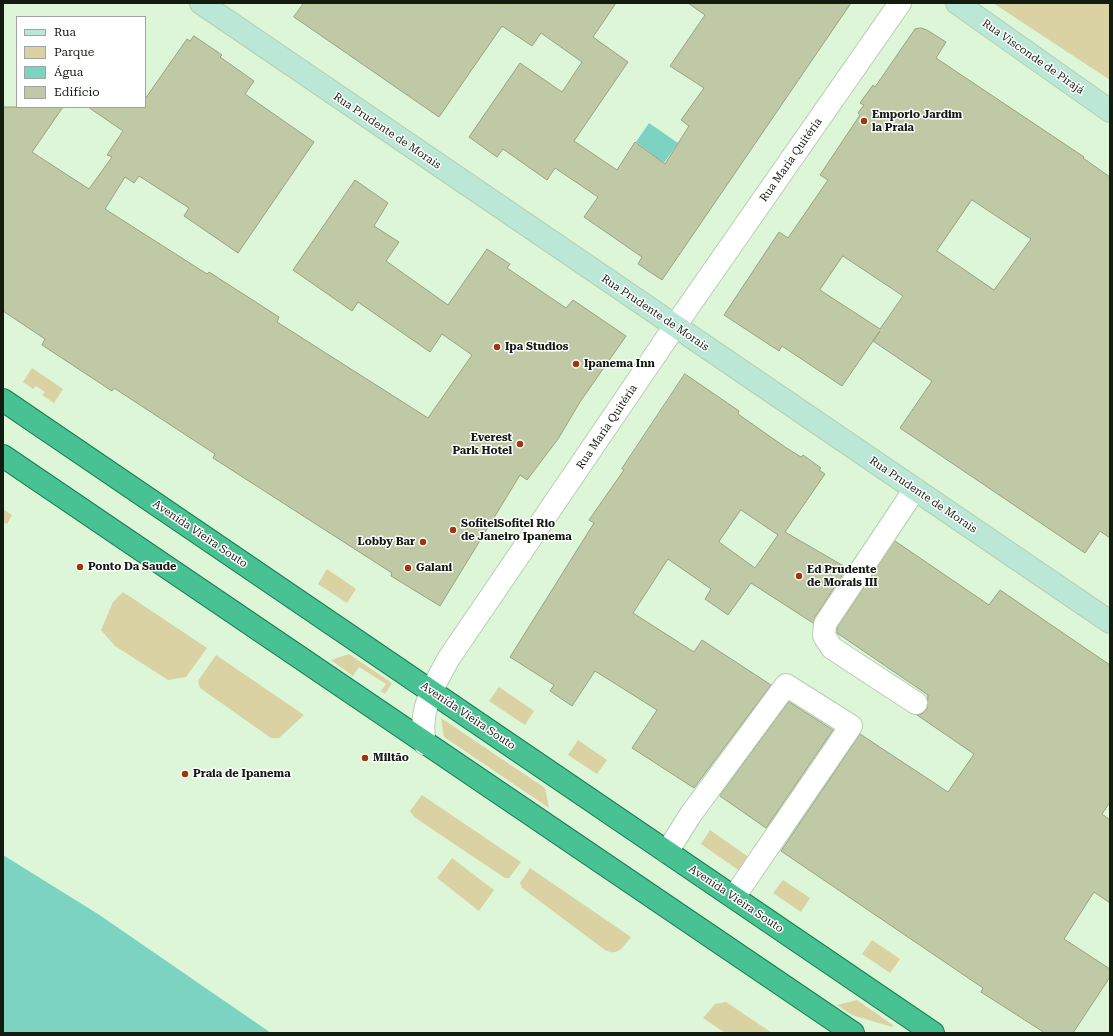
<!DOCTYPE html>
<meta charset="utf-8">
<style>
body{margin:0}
#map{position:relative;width:1113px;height:1036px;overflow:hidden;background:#ddf6d8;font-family:"Roboto Serif",serif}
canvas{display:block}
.frame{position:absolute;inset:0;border:4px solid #141c12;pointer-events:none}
.legend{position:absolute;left:16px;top:16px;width:130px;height:92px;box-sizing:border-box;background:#fff;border:1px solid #a1a4a0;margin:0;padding:5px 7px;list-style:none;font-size:12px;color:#141c12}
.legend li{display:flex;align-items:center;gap:8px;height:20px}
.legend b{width:20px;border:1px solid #a1a4a0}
</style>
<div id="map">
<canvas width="1113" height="1036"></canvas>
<div class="frame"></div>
<ul class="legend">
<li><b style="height:5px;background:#bbe8d6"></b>Rua</li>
<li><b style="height:11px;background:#dad2a2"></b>Parque</li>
<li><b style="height:11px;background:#7dd3c2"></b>Água</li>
<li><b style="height:11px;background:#c0c9a6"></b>Edifício</li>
</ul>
</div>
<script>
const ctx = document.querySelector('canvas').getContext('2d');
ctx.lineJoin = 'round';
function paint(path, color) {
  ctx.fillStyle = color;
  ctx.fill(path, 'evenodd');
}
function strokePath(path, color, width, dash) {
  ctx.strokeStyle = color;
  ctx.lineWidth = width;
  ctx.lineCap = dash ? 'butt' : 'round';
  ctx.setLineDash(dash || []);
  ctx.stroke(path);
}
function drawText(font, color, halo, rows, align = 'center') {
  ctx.font = font + ' "Roboto Serif",serif';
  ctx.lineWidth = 3;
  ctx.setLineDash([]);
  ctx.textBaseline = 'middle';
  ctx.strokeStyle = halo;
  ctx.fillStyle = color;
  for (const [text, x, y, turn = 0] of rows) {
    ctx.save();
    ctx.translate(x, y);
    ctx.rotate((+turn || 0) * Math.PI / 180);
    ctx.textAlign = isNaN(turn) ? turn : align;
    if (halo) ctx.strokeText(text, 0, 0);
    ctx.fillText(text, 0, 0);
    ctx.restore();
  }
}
const green = new Path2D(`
 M993 3H1110V80Z
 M32 368 63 389 54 403 42 395 45 392 36 386 33 389 23 382Z
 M3 509 12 515 7 524 3 522Z
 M327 569 356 589 347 603 318 584Z
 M123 592 207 648 186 677 168 680 115 646 101 630 113 602Z
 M349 654 392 683 385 694 381 691 386 684 359 667 353 676 331 660Z
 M216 655 304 715 279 738H271L200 688 198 681Z
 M499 687 534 711 525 725 489 701Z
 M441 718 545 788 549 808 444 737Z
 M578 740 607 760 597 774 568 755Z
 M422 795 521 862 509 878H505L414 817 410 811Z
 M710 830 753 860 744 874 701 844Z
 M452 858 494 890 479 911 437 878Z
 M530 868 631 937C623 947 618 957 605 950L522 888 520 883Z
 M783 880 810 898 801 912 773 893Z
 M872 940 900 959 890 973 862 954Z
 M857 1000 893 1025 892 1027 852 1015 837 1005Z
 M726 1002 772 1033H725L703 1018 715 1004Z`);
const water = new Path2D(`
 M649 123 678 143 664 163 636 142Z
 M3 855 98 914 271 1033H3Z`);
const building = new Path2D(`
 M304 3H616L593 37 628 62 574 141 617 170 635 142 665 164 689 126 681 120 704 88 670 66 705 15 688 3H851L662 280 638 264 642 257 584 217 598 197 555 168 547 180 503 149 497 157 469 137 520 63 562 92 582 62 541 33 532 46 502 26 439 117 294 17Z
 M921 28 927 30 946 42 936 58 1084 157 1083 158 1110 177V538L1100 531 1085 553 900 428 932 381 873 341 880 331 842 386 782 346 779 351 724 315 779 232 788 238 828 180 820 175 860 115 858 113 864 105 860 103 873 85 875 87 915 29ZM972 200 1031 239 994 290 937 251ZM843 256 903 296 880 329 820 290Z
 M194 36 222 55 220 57 254 81 245 94 314 142 238 253 184 216 189 208 139 176 134 183 125 177 105 209 207 274 209 272 279 317 277 322 428 418 472 355 442 334 430 352 358 302 352 311 293 270 355 180 388 203 374 226 399 242 386 261 448 305 487 249 510 264 507 268 566 308 573 300 626 336 580 402 558 439 527 480 520 475 440 606 391 576 392 573 213 458 215 454 114 388 112 391 42 345 45 339 3 311V107H63L32 152 89 189 112 157 107 155 123 131 88 107H145V99L187 39 190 41Z
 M685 374 739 411 738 414 785 447 801 457 803 455 821 468 819 470 825 474 785 532 847 568 815 617 813 623 751 583 728 615 705 599 711 589 668 559 633 613 694 652 702 640 771 685 694 788 632 748 657 710 595 671 572 706 550 691 554 685 510 657 594 523 589 520 624 470 622 469ZM741 510 778 535 755 568 719 542Z
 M895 541 989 605 1000 590 1110 665V802L1102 814 1110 820V903L1094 892 1064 939 1110 969V977L1073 1033H1045L981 992 983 988 781 851 860 734 948 792 974 754 917 715 922 714 927 709 928 695 837 633V628Z
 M789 702 833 730 766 828 720 796Z`);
const minor = new Path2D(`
 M915 489 825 624 824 636 832 648 916 703
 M425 744C418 710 433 687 449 658L675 326 900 3
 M667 852 691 814 786 685 851 726 734 897`);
const secondary = new Path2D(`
 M201 3 1110 622
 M957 3 1110 111`);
const trunk = new Path2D(`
 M3 400 933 1033
 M3 456 853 1033`);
const markers = [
 [864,121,4,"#9d380d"],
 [497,347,4,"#9d380d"],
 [576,364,4,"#9d380d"],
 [520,444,4,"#9d380d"],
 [453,530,4,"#9d380d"],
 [423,542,4,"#9d380d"],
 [80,567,4,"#9d380d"],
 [408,568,4,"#9d380d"],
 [799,576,4,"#9d380d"],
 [365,758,4,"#9d380d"],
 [185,774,4,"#9d380d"]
];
const streetNames = [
 ["Rua Visconde de Pirajá",1033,57,35],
 ["Rua Prudente de Morais",387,131,34],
 ["Rua Maria Quitéria",791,160,-55],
 ["Rua Prudente de Morais",655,313,34],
 ["Rua Maria Quitéria",607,427,-56],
 ["Rua Prudente de Morais",923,495,34],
 ["Avenida Vieira Souto",200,534,34],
 ["Avenida Vieira Souto",468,716,34],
 ["Avenida Vieira Souto",736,899,34]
];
const poiNames = [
 ["Emporio Jardim",872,115],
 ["la Praia",872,128],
 ["Ipa Studios",505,347],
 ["Ipanema Inn",584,364],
 ["Everest",512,438,"right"],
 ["Park Hotel",512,451,"right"],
 ["SofitelSofitel Rio",461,524],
 ["de Janeiro Ipanema",461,537],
 ["Lobby Bar",415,542,"right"],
 ["Ponto Da Saude",88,567],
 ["Galani",416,568],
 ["Ed Prudente",807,570],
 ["de Morais III",807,583],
 ["Miltão",373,758],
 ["Praia de Ipanema",193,774]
];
paint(green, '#dad2a2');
paint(water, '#7dd3c2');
paint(building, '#c0c9a6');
strokePath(building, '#99a281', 1);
strokePath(minor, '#b6ceb1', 24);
strokePath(secondary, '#b6ceb1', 24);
strokePath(trunk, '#197e54', 24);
strokePath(minor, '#fff', 22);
strokePath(secondary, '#bbe8d6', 22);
strokePath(trunk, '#48c292', 22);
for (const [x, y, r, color] of markers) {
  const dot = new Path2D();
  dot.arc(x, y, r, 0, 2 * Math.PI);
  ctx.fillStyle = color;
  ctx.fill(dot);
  strokePath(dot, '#fff', 1.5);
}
drawText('11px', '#141c12', '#fff', streetNames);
drawText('bold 11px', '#141c12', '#fff', poiNames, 'left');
</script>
